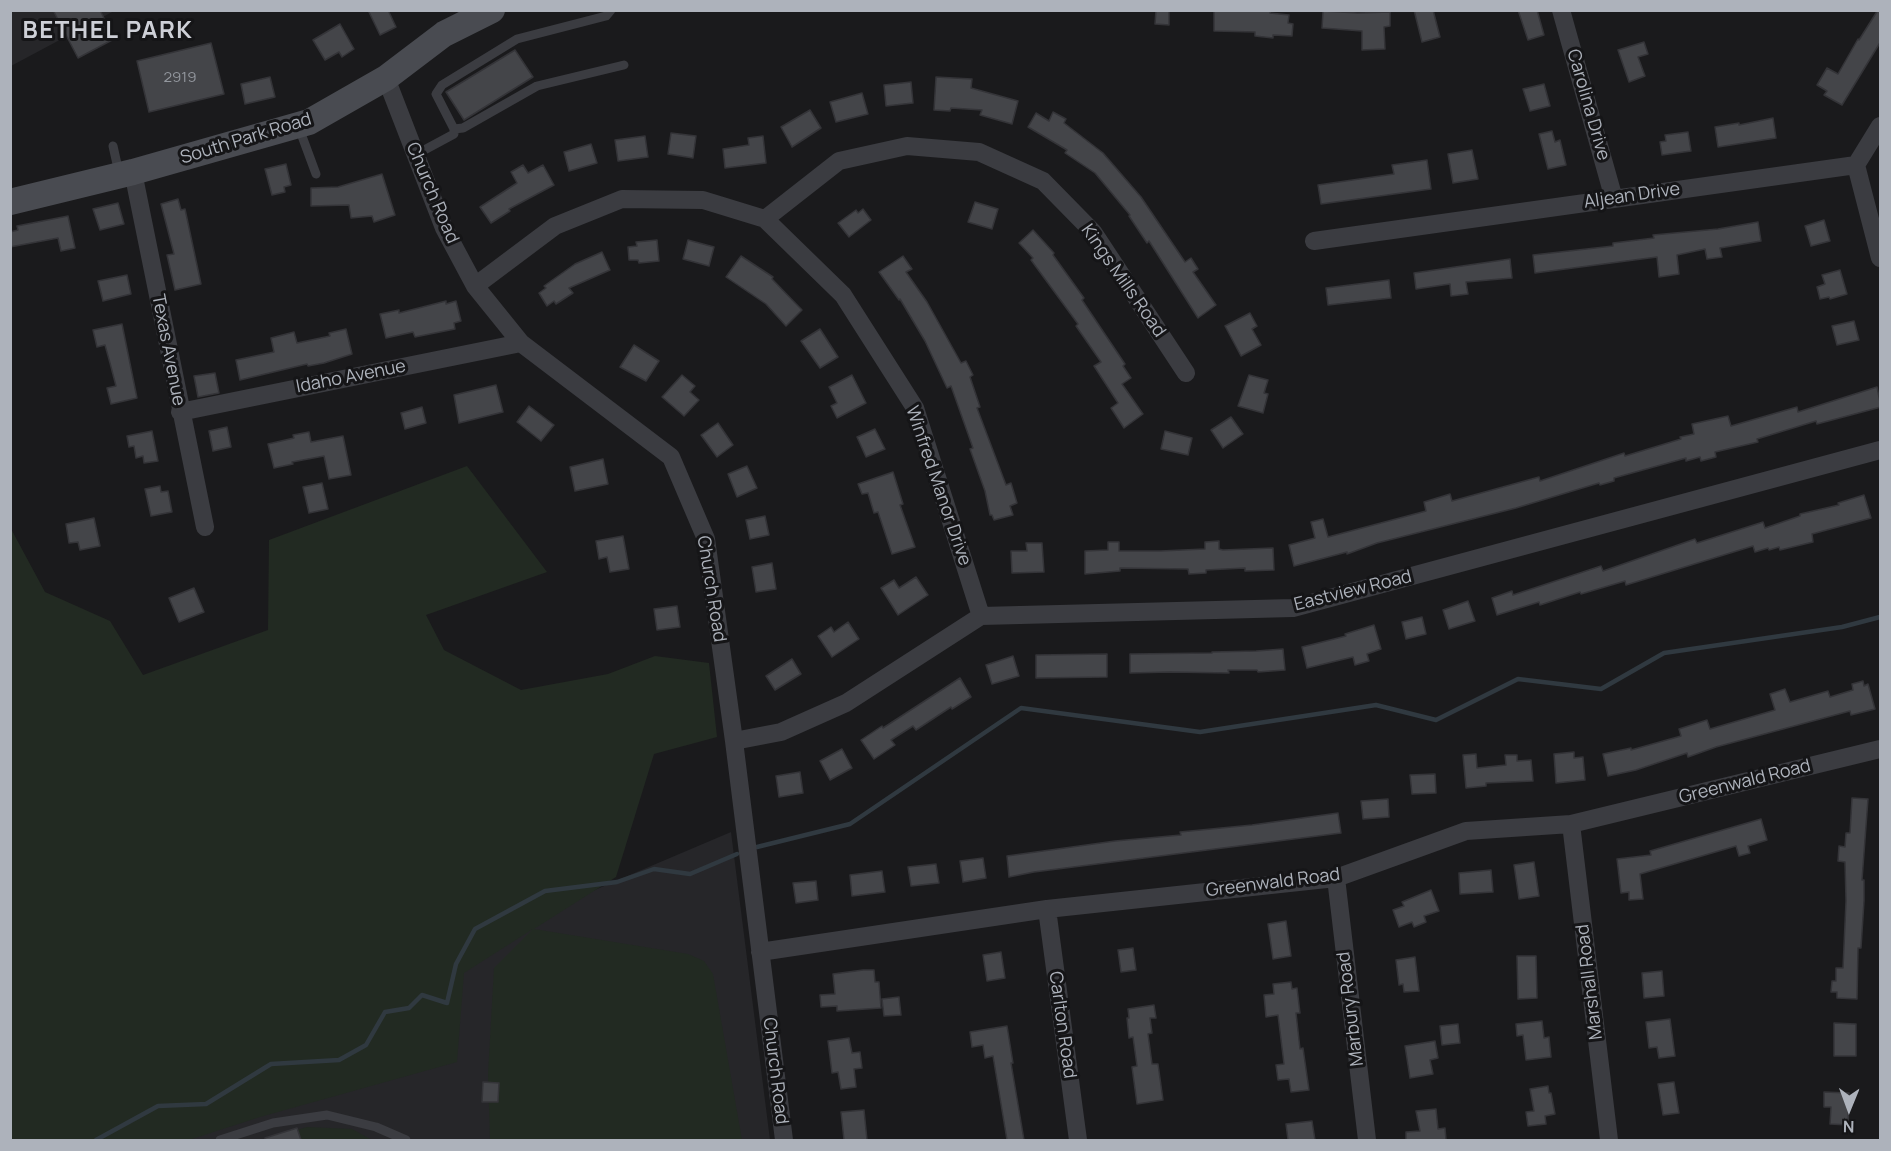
<!DOCTYPE html>
<style>
body{margin:0}
#map{position:relative;width:1891px;height:1151px;overflow:hidden;background:#1a1a1c;font-family:Manrope,sans-serif}
canvas{display:block}
.frame{position:absolute;inset:0;border:12px solid #adb2bb;pointer-events:none}
.north{position:absolute;left:1819px;top:1079px;width:60px;height:60px;-webkit-text-stroke:4px #151517;paint-order:stroke;rotate:181deg;font-size:16px;font-weight:700;line-height:24px;text-align:center;color:#adb2bb}
.north::after{content:'';display:block;margin:auto;width:21px;height:27px;background:#adb2bb;clip-path:polygon(50% 0,100% 100%,50% 72%,0 100%)}
</style>
<div id="map">
<canvas width="1891" height="1151"></canvas>
<div class="frame"></div>
<div class="north">N</div>
</div>
<script>
const ctx = document.querySelector('canvas').getContext('2d');
ctx.lineJoin = 'round';
function paint(path, color) {
  ctx.fillStyle = color;
  ctx.fill(path, 'evenodd');
}
function strokePath(path, color, width, dash) {
  ctx.strokeStyle = color;
  ctx.lineWidth = width;
  ctx.lineCap = dash ? 'butt' : 'round';
  ctx.setLineDash(dash || []);
  ctx.stroke(path);
}
function drawText(font, color, halo, rows, align = 'center') {
  ctx.font = font + ' Manrope,sans-serif';
  ctx.lineWidth = 6;
  ctx.setLineDash([]);
  ctx.textBaseline = 'middle';
  ctx.strokeStyle = halo;
  ctx.fillStyle = color;
  for (const [text, x, y, turn = 0] of rows) {
    ctx.save();
    ctx.translate(x, y);
    ctx.rotate((+turn || 0) * Math.PI / 180);
    ctx.textAlign = isNaN(turn) ? turn : align;
    if (halo) ctx.strokeText(text, 0, 0);
    ctx.fillText(text, 0, 0);
    ctx.restore();
  }
}
const built = new Path2D(`
 M11 11H114L11 66Z
 M731 832 770 1140H11V1138Z`);
const green = new Path2D(`
 M467 466 547 572 426 615 444 650 521 690 608 674 655 656 709 663 717 737 654 754 616 877 534 929 688 954 704 961 713 974 742 1140H490L488 1074 494 968 533 929 464 973 457 1062 260 1117 189 1140H11L10 527 45 592 110 621 143 675 268 630 269 540Z
 M307 1127 352 1129 372 1140H265Z`);
const stream = new Path2D(`
 M757 847 850 824 1021 708 1200 732 1376 705 1436 720 1518 679 1601 689 1664 653 1842 627 1880 617
 M96 1140 158 1106 206 1104 271 1064 339 1060 366 1045 385 1012 409 1008 422 995 447 1003 456 964 475 929 545 891 617 882 654 869 690 874 737 854`);
const building = new Path2D(`
 M53 10H100L114 39 78 58Z
 M368 10H388L396 27 380 35Z
 M1156 10H1169V25L1155 24Z
 M1214 10H1271L1270 13 1289 15 1288 23 1293 24 1292 36 1273 35V38L1255 36V32L1214 31Z
 M1414 10H1433L1440 37 1422 42Z
 M1518 10H1537L1544 35 1528 40Z
 M1878 10H1881V41L1842 105 1824 95 1827 91 1817 85 1827 68 1838 74 1858 39 1859 40Z
 M1323 11 1358 13 1390 12V26L1384 27 1385 49 1362 50V31L1322 28Z
 M340 24 354 49 342 57 339 52 325 60 313 40Z
 M1644 42 1648 54 1638 57 1645 76 1629 82 1618 50Z
 M211 43 224 94 149 112 137 61Z
 M515 50 533 77 464 120 446 92Z
 M270 77 275 97 245 104 241 84Z
 M936 77 972 79 971 88 1018 101 1012 124 980 115 982 110 951 108 950 111 934 110Z
 M911 82 913 103 886 106 884 85Z
 M1544 84 1550 106 1530 111 1523 89Z
 M862 93 868 114 836 122 830 102Z
 M810 110 821 128 792 147 781 127Z
 M1053 112 1066 119 1064 123 1103 153 1141 197 1185 262 1191 258 1198 269 1193 272 1216 305 1198 318 1149 241 1147 243 1129 216 1130 215 1095 173 1065 153 1067 150 1028 127 1036 113 1049 121Z
 M1773 118 1776 138 1718 147 1715 127 1739 123V125Z
 M1552 131 1555 142 1560 140 1566 165 1548 169 1539 134Z
 M1688 132 1691 151 1662 155 1660 142 1666 141 1665 135Z
 M671 133 696 136 693 158 668 154Z
 M645 136 648 157 618 161 615 140Z
 M763 136 766 163 725 168 723 149 749 145 748 138Z
 M591 144 597 163 569 171 564 152Z
 M1472 150 1478 179 1453 183 1448 154Z
 M1427 160 1431 189 1321 204 1318 185 1394 174 1392 165Z
 M286 164 291 185 284 187 285 192 272 195 265 169Z
 M523 165 528 173 543 165 554 185 509 209 510 211 491 223 480 207 517 183 511 172Z
 M382 174 395 215 374 222 372 216 351 218 349 205 311 206V188L338 187Z
 M178 199 181 210 185 209 201 284 175 290 167 255 174 254 161 204Z
 M975 202 998 209 992 229 968 222Z
 M118 203 124 224 100 230 93 209Z
 M863 209 871 220 849 237 838 223 856 210 858 213Z
 M68 216 75 248 61 251 58 238 10 247V232L18 230 17 226Z
 M1824 220 1830 241 1811 246 1805 226Z
 M1758 222 1761 241 1720 248 1722 257 1707 259 1705 249 1677 255 1679 274 1659 277 1657 257 1535 273 1533 255 1613 246V243L1654 238 1653 235 1718 229Z
 M1033 230 1054 253 1053 255 1084 298 1082 300 1125 364 1123 366 1131 378 1122 384 1143 414 1124 428 1111 408 1118 403 1094 366 1101 362 1076 326 1078 324 1031 260 1033 258 1019 243Z
 M657 240 659 261 639 263 638 260H629L628 247 637 246 636 242Z
 M688 240 714 247 709 266 683 259Z
 M602 252 610 270 569 288 573 293 556 304 554 301 547 306 539 293 546 288 544 286 575 264Z
 M741 256 773 277 772 279 802 310 786 326 766 304 726 277Z
 M903 256 912 269 906 272 927 302 961 363 966 361 973 375 970 377 980 407 977 408 1006 485 1011 483 1017 503 1010 506 1013 515 994 520 992 515H990L985 491 970 449 973 448 951 386 947 388 925 341 900 299 899 300 879 272Z
 M1510 259 1512 278 1466 282 1468 294 1451 296 1450 284 1416 289 1414 273Z
 M1840 270 1847 294 1830 299 1829 297 1820 299 1817 287 1825 284 1822 275Z
 M127 275 131 294 103 301 98 281Z
 M1389 280 1391 298 1328 305 1326 288Z
 M446 301V304L456 301 461 321 454 323 455 329 415 337 413 332 386 338 380 314 399 310V313Z
 M1250 313 1257 326 1252 329 1261 345 1241 356 1225 326Z
 M1854 321 1859 340 1837 345 1832 326Z
 M122 324 137 398 111 404 107 388 116 386 110 363 105 345 97 347 93 330Z
 M346 329 352 354 324 363 308 366 307 364 240 380 236 360 274 352 271 338 294 332 297 343 330 336 329 333Z
 M820 329 838 357 820 368 801 341Z
 M634 345 659 361 646 381 620 367Z
 M215 373 219 393 198 397 194 376Z
 M682 375 695 386 690 392 699 400 684 416 662 397Z
 M852 375 866 403 837 418 831 406 837 403 829 387Z
 M1249 375 1268 380 1264 393 1268 394 1263 413 1238 406Z
 M496 385 503 412 459 423 454 395Z
 M1877 387 1881 407 1817 424 1816 421 1757 439 1758 442 1715 452 1716 457 1701 461 1700 457 1686 461V458L1614 478V481L1600 485 1599 483 1516 508 1377 543 1347 554V552L1294 566 1289 545 1315 538 1311 522 1323 519 1328 537 1426 511 1424 502 1450 494 1452 501 1539 477 1540 481 1624 453 1625 456 1681 439 1680 437 1694 434 1692 424 1728 416 1731 426 1797 407 1798 412Z
 M529 406 554 425 541 441 517 422Z
 M422 407 426 423 405 429 401 413Z
 M1231 417 1243 434 1223 448 1211 430Z
 M718 423 733 445 717 457 701 435Z
 M227 427 231 447 213 451 209 431Z
 M875 429 885 449 866 457 857 437Z
 M152 431 158 461 144 463 143 456 136 458 134 446 129 447 127 436Z
 M1165 431 1192 438 1188 455 1161 449Z
 M309 432 311 442 343 436 351 475 329 479 324 456 292 462 293 464 274 468 268 444 294 438 293 435Z
 M603 459 608 484 575 491 570 467Z
 M747 466 757 488 737 497 728 474Z
 M893 472 903 504 900 505 915 547 892 554 878 512 874 513 868 493 862 494 858 484Z
 M322 483 328 509 309 513 303 487Z
 M160 486 161 492 168 491 172 512 151 516 145 489Z
 M1864 495 1871 518 1812 534 1813 542 1780 550 1779 547 1769 550 1768 548 1755 552 1753 546 1626 585 1625 581 1581 594 1580 592 1540 605 1539 602 1497 615 1492 598 1512 591 1513 595 1601 566 1603 571 1695 539 1697 543 1763 522 1765 528 1800 516V514L1839 505 1838 503Z
 M765 516 769 535 750 539 746 520Z
 M94 518 100 546 80 550 78 542 69 543 66 524Z
 M623 536 629 569 610 572 607 557 599 559 596 541Z
 M1219 541V549L1223 550 1273 548 1274 570 1245 571V568L1206 570V573L1189 574 1188 569 1120 568V571L1085 574V551L1108 550V542H1119V551H1160L1205 549V542Z
 M1026 543H1042L1044 572 1012 573 1011 551H1027Z
 M772 563 776 589 756 592 752 567Z
 M916 577 928 595 898 615 881 588 894 580 899 588Z
 M194 588 204 612 179 622 169 598Z
 M1468 601 1475 621 1449 629 1443 610Z
 M677 606 680 627 657 630 654 609Z
 M1422 617 1426 634 1406 639 1402 622Z
 M848 622 859 639 832 657 818 636 831 627 834 632Z
 M1374 625 1381 649 1367 654 1369 661 1355 665 1353 657 1307 668 1302 647 1346 636 1345 634Z
 M1283 649 1285 670 1258 672 1257 670H1228L1229 673 1170 672 1130 673V654L1212 653V652L1256 651Z
 M1107 654V677L1036 678V655Z
 M1013 656 1019 676 992 684 986 665Z
 M792 659 801 674 775 690 766 676Z
 M960 678 971 697 952 709 951 707 916 730 913 726 891 740 895 745 874 759 861 740 882 726 883 728Z
 M1863 681 1864 686 1868 684 1875 709 1851 715 1850 711 1716 747 1688 757 1687 753 1636 770 1608 776 1603 754 1631 748V750L1681 736 1679 729 1707 720 1710 729 1775 710 1770 694 1785 689 1790 702 1828 691 1830 697 1853 690 1852 684Z
 M842 749 852 768 830 780 820 761Z
 M1574 752V758L1583 757 1585 780 1556 783 1554 754Z
 M1476 754 1477 768 1506 765 1505 755H1517V761L1531 760 1533 781 1486 783V786L1466 788 1463 755Z
 M800 772 803 793 779 797 776 776Z
 M1435 774 1436 793 1412 794 1410 775Z
 M1852 798 1868 799 1862 880H1864V901L1861 948H1858L1857 999 1837 998V992H1831L1832 981H1836V968H1843L1846 901 1845 862 1838 861 1839 846 1845 847 1846 833H1850Z
 M1388 799 1389 817 1363 819 1361 801Z
 M1338 813 1341 833 1034 872 1009 877 1007 856 1115 841 1181 835 1180 832 1252 825Z
 M1761 819 1767 840 1748 846 1750 853 1739 856 1736 846 1640 874 1643 899 1629 900V892L1621 893 1617 859 1651 855 1650 851Z
 M983 858 986 878 963 882 960 861Z
 M1534 862 1539 896 1519 899 1514 865Z
 M936 864 939 883 911 886 908 867Z
 M1491 870 1493 892 1460 894 1459 873Z
 M882 871 885 892 852 896 850 875Z
 M816 881 818 900 796 903 793 883Z
 M1431 890 1439 911 1424 916 1426 922 1414 927 1412 922 1399 927 1393 910 1404 906 1402 902Z
 M1286 921 1291 956 1273 959 1268 924Z
 M1133 948 1136 970 1121 972 1118 950Z
 M1001 952 1005 978 987 981 983 955Z
 M1517 956H1536L1537 998 1518 999Z
 M1415 957 1419 991 1404 992 1403 984 1399 985 1396 960Z
 M863 970H874L875 982H879L881 1008 837 1011V1006L821 1007 820 995 835 994 833 974Z
 M1662 971 1664 996 1644 998 1642 973Z
 M1291 982 1292 989 1297 988 1300 1013H1296L1300 1049 1303 1048 1309 1090 1291 1092 1289 1079 1278 1080 1276 1065 1284 1064 1278 1015 1266 1017 1264 995 1274 994 1273 984Z
 M899 997 901 1015 884 1016 882 999Z
 M1154 1005 1156 1018H1150L1152 1033 1148 1034 1152 1064H1158L1163 1100 1137 1104 1132 1067 1137 1066 1133 1037 1129 1038 1127 1018H1129L1128 1009Z
 M1670 1019 1675 1056 1659 1058 1657 1047 1649 1048 1646 1022Z
 M1542 1021 1544 1038 1549 1037 1551 1057 1526 1060 1523 1035 1517 1036 1516 1024Z
 M1834 1023 1856 1024V1056H1834Z
 M1458 1024 1460 1043 1442 1045 1440 1026Z
 M1007 1026 1013 1063H1011L1024 1140H1007L993 1056 985 1058 983 1045 972 1047 970 1032Z
 M849 1038 852 1053 860 1052 862 1068 854 1069 856 1087 841 1089 838 1072 832 1073 828 1041Z
 M1435 1041 1438 1058 1430 1060 1433 1074 1410 1078 1405 1046Z
 M483 1082 499 1083 498 1102H482Z
 M1674 1082 1679 1113 1663 1115 1658 1084Z
 M1548 1086 1549 1093H1551L1555 1114 1545 1116 1546 1124 1528 1126 1526 1112 1534 1111 1530 1089Z
 M1824 1092 1849 1093 1848 1125 1830 1124 1831 1107H1824Z
 M1436 1109 1438 1129 1445 1128 1446 1140H1406V1132L1420 1131 1416 1111Z
 M864 1110 867 1140H844L841 1112Z
 M1312 1121 1315 1140H1288L1286 1124Z
 M297 1128 301 1140H265V1138Z`);
const service = new Path2D(`
 M299 128 316 174
 M454 129 436 94 442 85 517 39 606 16 611 10
 M113 146 119 173
 M415 155 454 134V129L463 128 537 86 624 65
 M220 1140 273 1123 327 1115 376 1127 406 1140`);
const minor = new Path2D(`
 M1561 10 1614 199
 M386 78 444 228 475 286 521 343 671 457 706 539 734 741 784 1140
 M1856 165 1880 126
 M133 172 205 527
 M765 219 839 161 907 146 979 152 1043 181 1093 232 1186 373
 M1314 241 1856 165 1880 258
 M475 286 555 226 622 199 703 200 765 219 843 295 915 408 981 616
 M180 412 521 343
 M734 741 781 732 846 703 981 616 1293 608 1880 450
 M1571 824 1609 1140
 M1336 878 1367 1140
 M1047 909 1078 1140
 M760 952 1047 909 1336 878 1466 831 1571 824 1880 749`);
const secondary = new Path2D(`
 M10 202 133 172 309 122 386 78 444 34 492 10`);
const numberNames = [
 ["2919",180,78]
];
const streetNames = [
 ["Carolina Drive",1588,105,74],
 ["South Park Road",246,139,-17],
 ["Church Road",432,193,67],
 ["Aljean Drive",1632,196,-8],
 ["Kings Mills Road",1123,281,55],
 ["Texas Avenue",168,350,79],
 ["Idaho Avenue",351,377,-11],
 ["Winfred Manor Drive",938,486,71],
 ["Church Road",711,589,81],
 ["Eastview Road",1353,591,-14],
 ["Greenwald Road",1745,782,-14],
 ["Greenwald Road",1273,883,-7],
 ["Marshall Road",1590,982,-97],
 ["Marbury Road",1351,1009,-97],
 ["Carlton Road",1062,1025,82],
 ["Church Road",775,1071,83]
];
const districtNames = [
 ["BETHEL PARK",108,31]
];
paint(built, '#262629');
paint(green, '#222a22');
strokePath(stream, '#303940', 4.5);
paint(building, '#444549');
strokePath(building, '#343438', 1.5);
strokePath(service, '#3b3c41', 9);
strokePath(minor, '#3b3c41', 18);
strokePath(secondary, '#494b51', 26);
drawText('15px', '#93979e', null, numberNames);
drawText('18px', '#adb2bb', '#151517', streetNames);
ctx.letterSpacing = '1.5px';
drawText('bold 24px', '#ced0d7', '#151517', districtNames);
ctx.letterSpacing = '0px';
</script>
